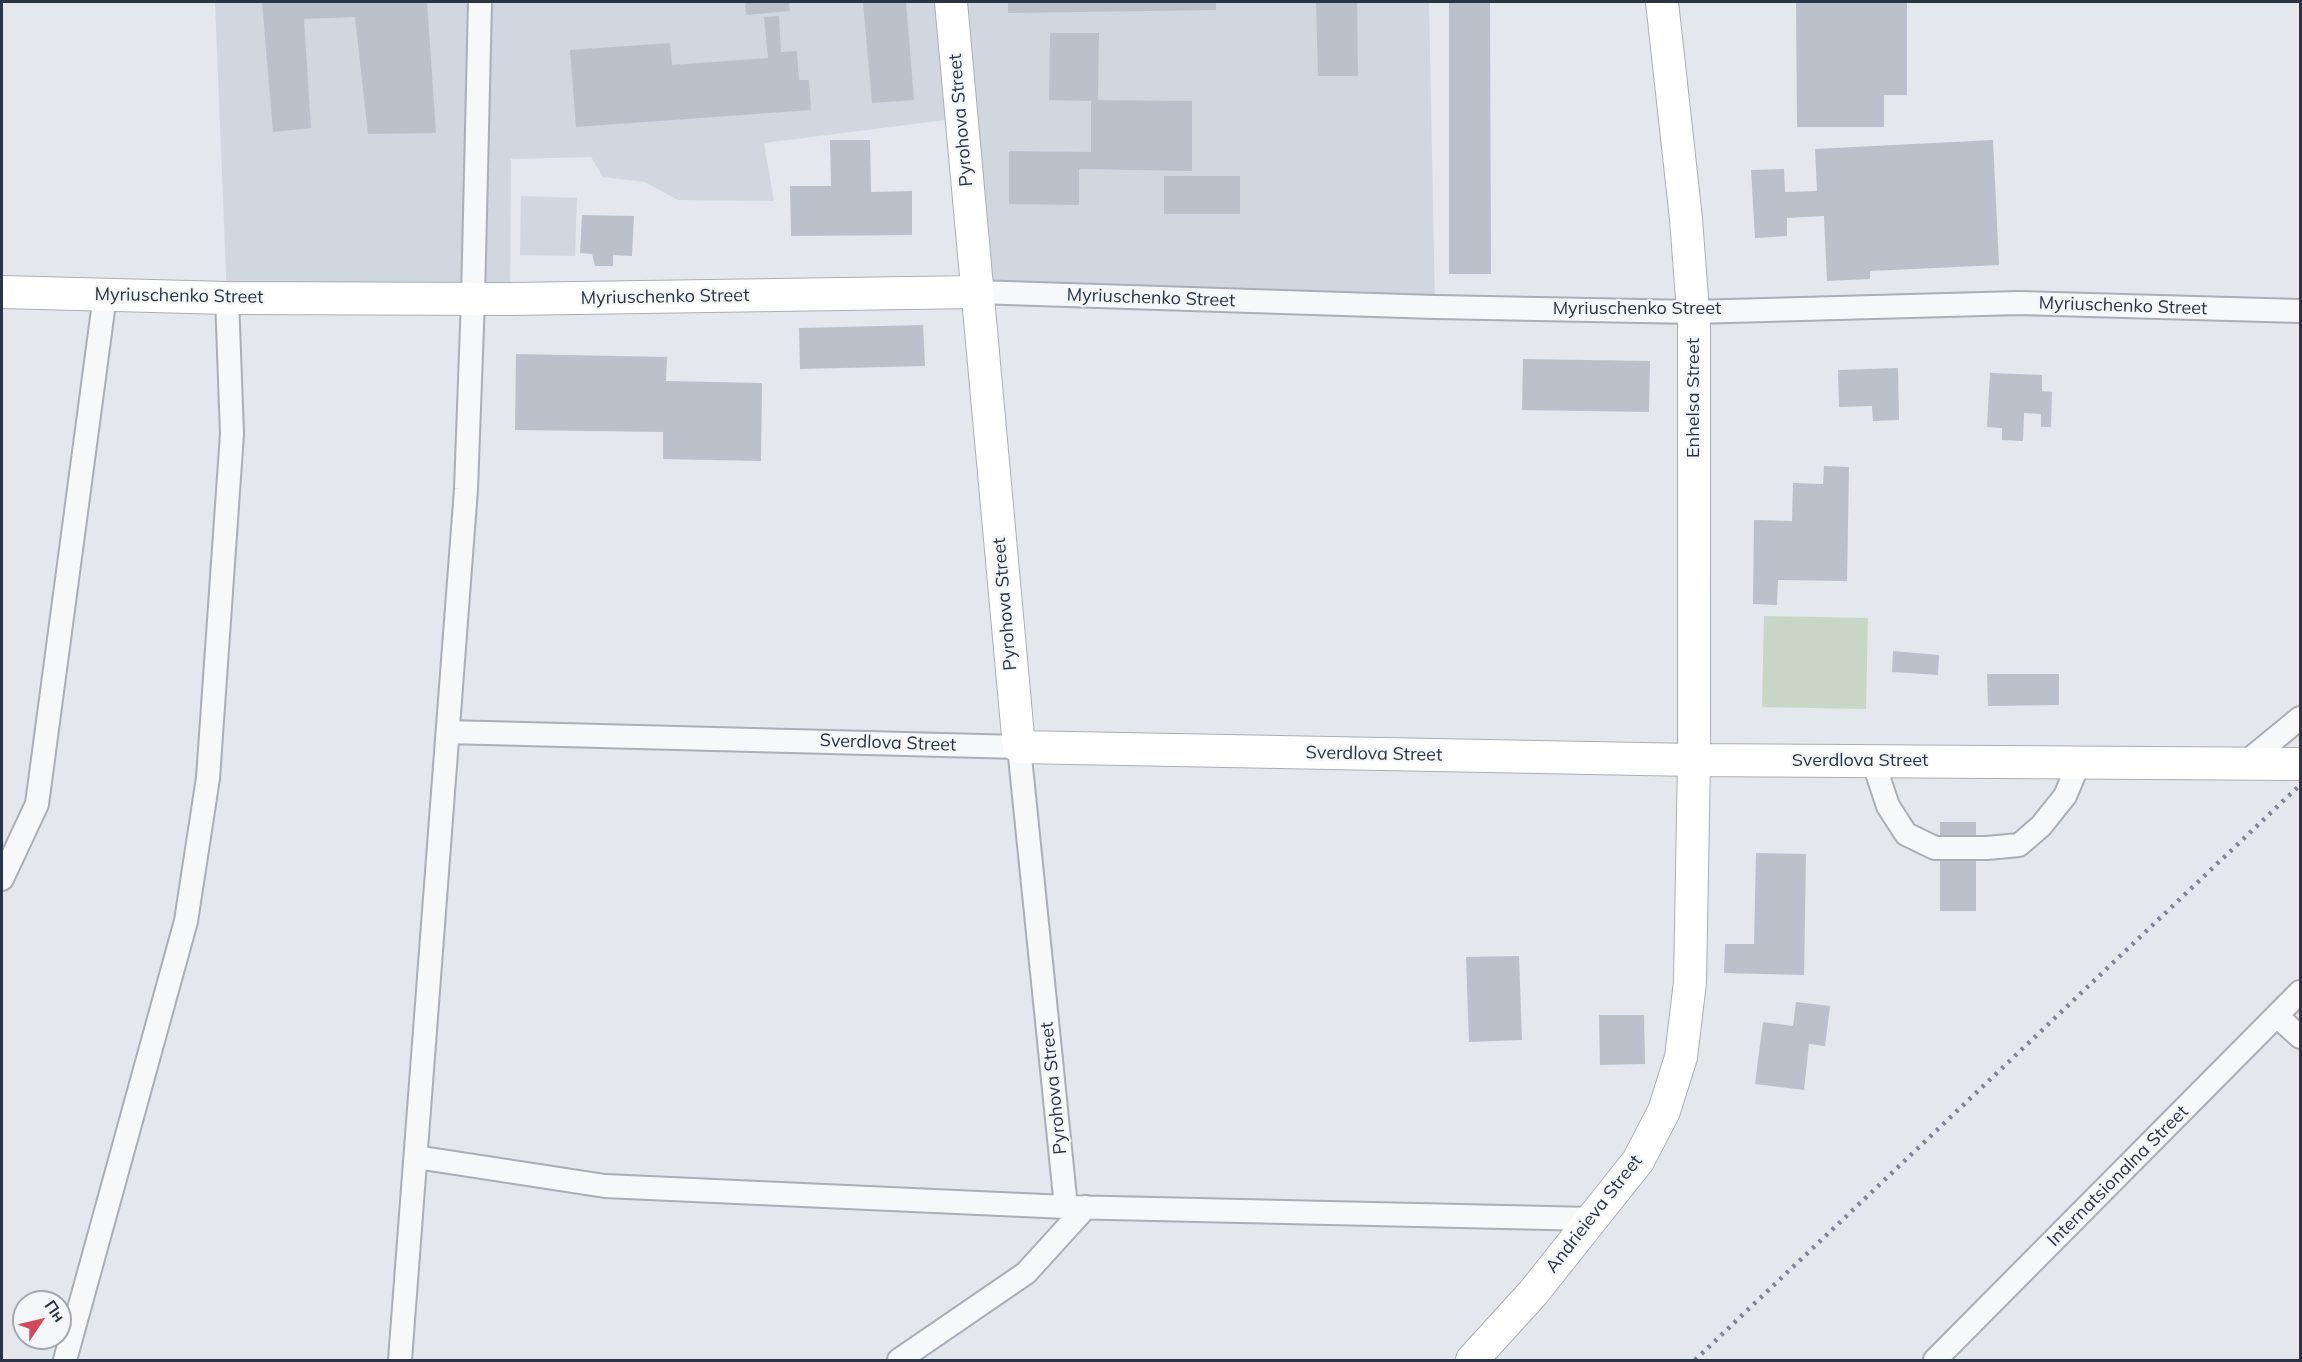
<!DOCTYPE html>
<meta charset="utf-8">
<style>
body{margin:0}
#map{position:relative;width:2302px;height:1362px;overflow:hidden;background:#e4e7ec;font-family:Mulish,sans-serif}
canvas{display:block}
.frame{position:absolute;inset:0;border:3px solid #2b3445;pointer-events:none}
.north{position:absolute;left:12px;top:1290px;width:60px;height:60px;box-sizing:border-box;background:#f4f6f9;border:2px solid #a4a8b1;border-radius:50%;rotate:55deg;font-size:16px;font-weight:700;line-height:24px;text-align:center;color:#2b3445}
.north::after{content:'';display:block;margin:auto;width:21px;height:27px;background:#d1495b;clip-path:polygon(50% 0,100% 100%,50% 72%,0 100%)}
</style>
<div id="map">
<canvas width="2302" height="1362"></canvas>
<div class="frame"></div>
<div class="north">Пн</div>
</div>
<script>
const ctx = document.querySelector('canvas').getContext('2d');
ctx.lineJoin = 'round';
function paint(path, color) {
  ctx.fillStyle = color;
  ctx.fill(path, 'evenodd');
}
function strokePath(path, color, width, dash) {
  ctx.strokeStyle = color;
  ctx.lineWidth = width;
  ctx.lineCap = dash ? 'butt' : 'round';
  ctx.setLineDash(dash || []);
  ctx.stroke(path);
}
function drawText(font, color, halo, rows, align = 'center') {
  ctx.font = font + ' Mulish,sans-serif';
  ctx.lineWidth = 4.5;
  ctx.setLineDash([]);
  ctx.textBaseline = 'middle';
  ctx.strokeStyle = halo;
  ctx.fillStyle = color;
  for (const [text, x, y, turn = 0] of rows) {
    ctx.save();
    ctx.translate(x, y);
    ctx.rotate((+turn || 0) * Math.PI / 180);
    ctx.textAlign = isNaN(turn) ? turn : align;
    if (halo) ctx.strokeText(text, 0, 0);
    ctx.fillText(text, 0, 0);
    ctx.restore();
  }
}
const built = new Path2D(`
 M215 2H1429L1435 307 982 280 961 118 764 143 774 201 678 200 645 182 603 177 591 157 511 159 510 299 227 298Z
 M521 196 577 198 575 256 520 255Z`);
const green = new Path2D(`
 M1764 616 1868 618 1866 709 1762 707Z`);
const building = new Path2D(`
 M262 2H427L436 133 368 134 355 17 304 19 311 128 273 132Z
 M745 2H789L790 11 746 15Z
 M863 2H906L914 100 872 103Z
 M1008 2H1216V10L1008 13Z
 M1316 2H1357L1358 76H1318Z
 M1449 2H1490L1491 274H1449Z
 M1796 2H1907V95H1884V127H1797Z
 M779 16 781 52 797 51 799 80H809L811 110 576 127 570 50 670 43 672 65 768 58 764 17Z
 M1050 33H1099L1098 100 1192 101V171L1079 169V205L1009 204V151L1091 152V101L1049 100Z
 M830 140H870L871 192 912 191V235L791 236 790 186H831Z
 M1993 140 1999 265 1870 271V279L1827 281 1824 216 1787 218V236L1755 238 1751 170 1784 169 1785 192 1817 191 1815 149Z
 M1164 176H1240V214H1164Z
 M582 215 634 216 632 256 613 255V266H595L592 254 580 253Z
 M923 325 925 366 800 369 799 328Z
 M516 354 667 357 666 381 762 383 761 461 663 459V432L515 430Z
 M1523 359 1650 361 1649 412 1522 410Z
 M1898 368 1899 420 1873 421 1872 406 1839 407 1838 370Z
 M1990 373 2042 375V391L2052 392 2051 427H2041V414L2024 413 2023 441 2002 440V428L1987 427Z
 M1824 466 1849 467 1847 581 1778 580 1777 605 1753 604 1754 520 1792 521 1793 483 1823 484Z
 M1893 651 1939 655 1938 675 1892 672Z
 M1987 674H2059V705L1988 706Z
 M1940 822H1976V911H1940Z
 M1756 853 1806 854 1804 975 1724 973 1725 944H1754Z
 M1519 956 1522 1040 1469 1042 1466 957Z
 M1796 1002 1830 1006 1825 1046 1809 1044 1804 1090 1755 1084 1763 1022 1793 1026Z
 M1599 1015H1644L1645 1064 1600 1065Z`);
const street = new Path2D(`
 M976 292 1435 307 1693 312 2019 303 2300 311
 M448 732 1019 747 1066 1207
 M1873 761 1888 806 1906 834 1935 848H1987L2019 845 2041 826 2065 796 2079 763
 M2244 764 2300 718
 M2 879 37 804 105 295
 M2277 1016 2300 1037
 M416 1157 605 1186 1066 1207 1592 1219
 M65 1360 186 921 208 778 232 434 227 298
 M400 1360 466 489 473 299 480 2
 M899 1360 1026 1273 1086 1207
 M1935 1360 2300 992`);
const secondary = new Path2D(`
 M951 2 1019 747 1694 760 2300 764
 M2 292 227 298 510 299 976 292
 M1472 1360 1533 1293 1638 1161 1664 1111 1681 1057 1690 982 1694 760V324L1686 219 1662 2`);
const rail = new Path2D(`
 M1695 1360 2300 785`);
const streetNames = [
 ["Pyrohova Street",961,120,-95],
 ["Myriuschenko Street",179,296,1],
 ["Myriuschenko Street",665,297,-1],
 ["Myriuschenko Street",1151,298,2],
 ["Myriuschenko Street",2123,306,2],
 ["Myriuschenko Street",1637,309],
 ["Enhelsa Street",1694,398,-90],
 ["Pyrohova Street",1005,604,-95],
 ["Sverdlova Street",888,743,2],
 ["Sverdlova Street",1374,754,1],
 ["Sverdlova Street",1860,761],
 ["Pyrohova Street",1054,1088,-96],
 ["Internatsionalna Street",2118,1176,-45],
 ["Andrieieva Street",1594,1214,-52]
];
paint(built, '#d2d6de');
paint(green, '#c9d6c5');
paint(building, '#bbc0ca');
strokePath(street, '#a9aeb7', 26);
strokePath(secondary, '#a9aeb7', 34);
strokePath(street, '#f7f8fa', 22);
strokePath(secondary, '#fff', 32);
strokePath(rail, '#7d8696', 4.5, [3, 6]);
drawText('18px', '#2b3445', '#f4f6f9', streetNames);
</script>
